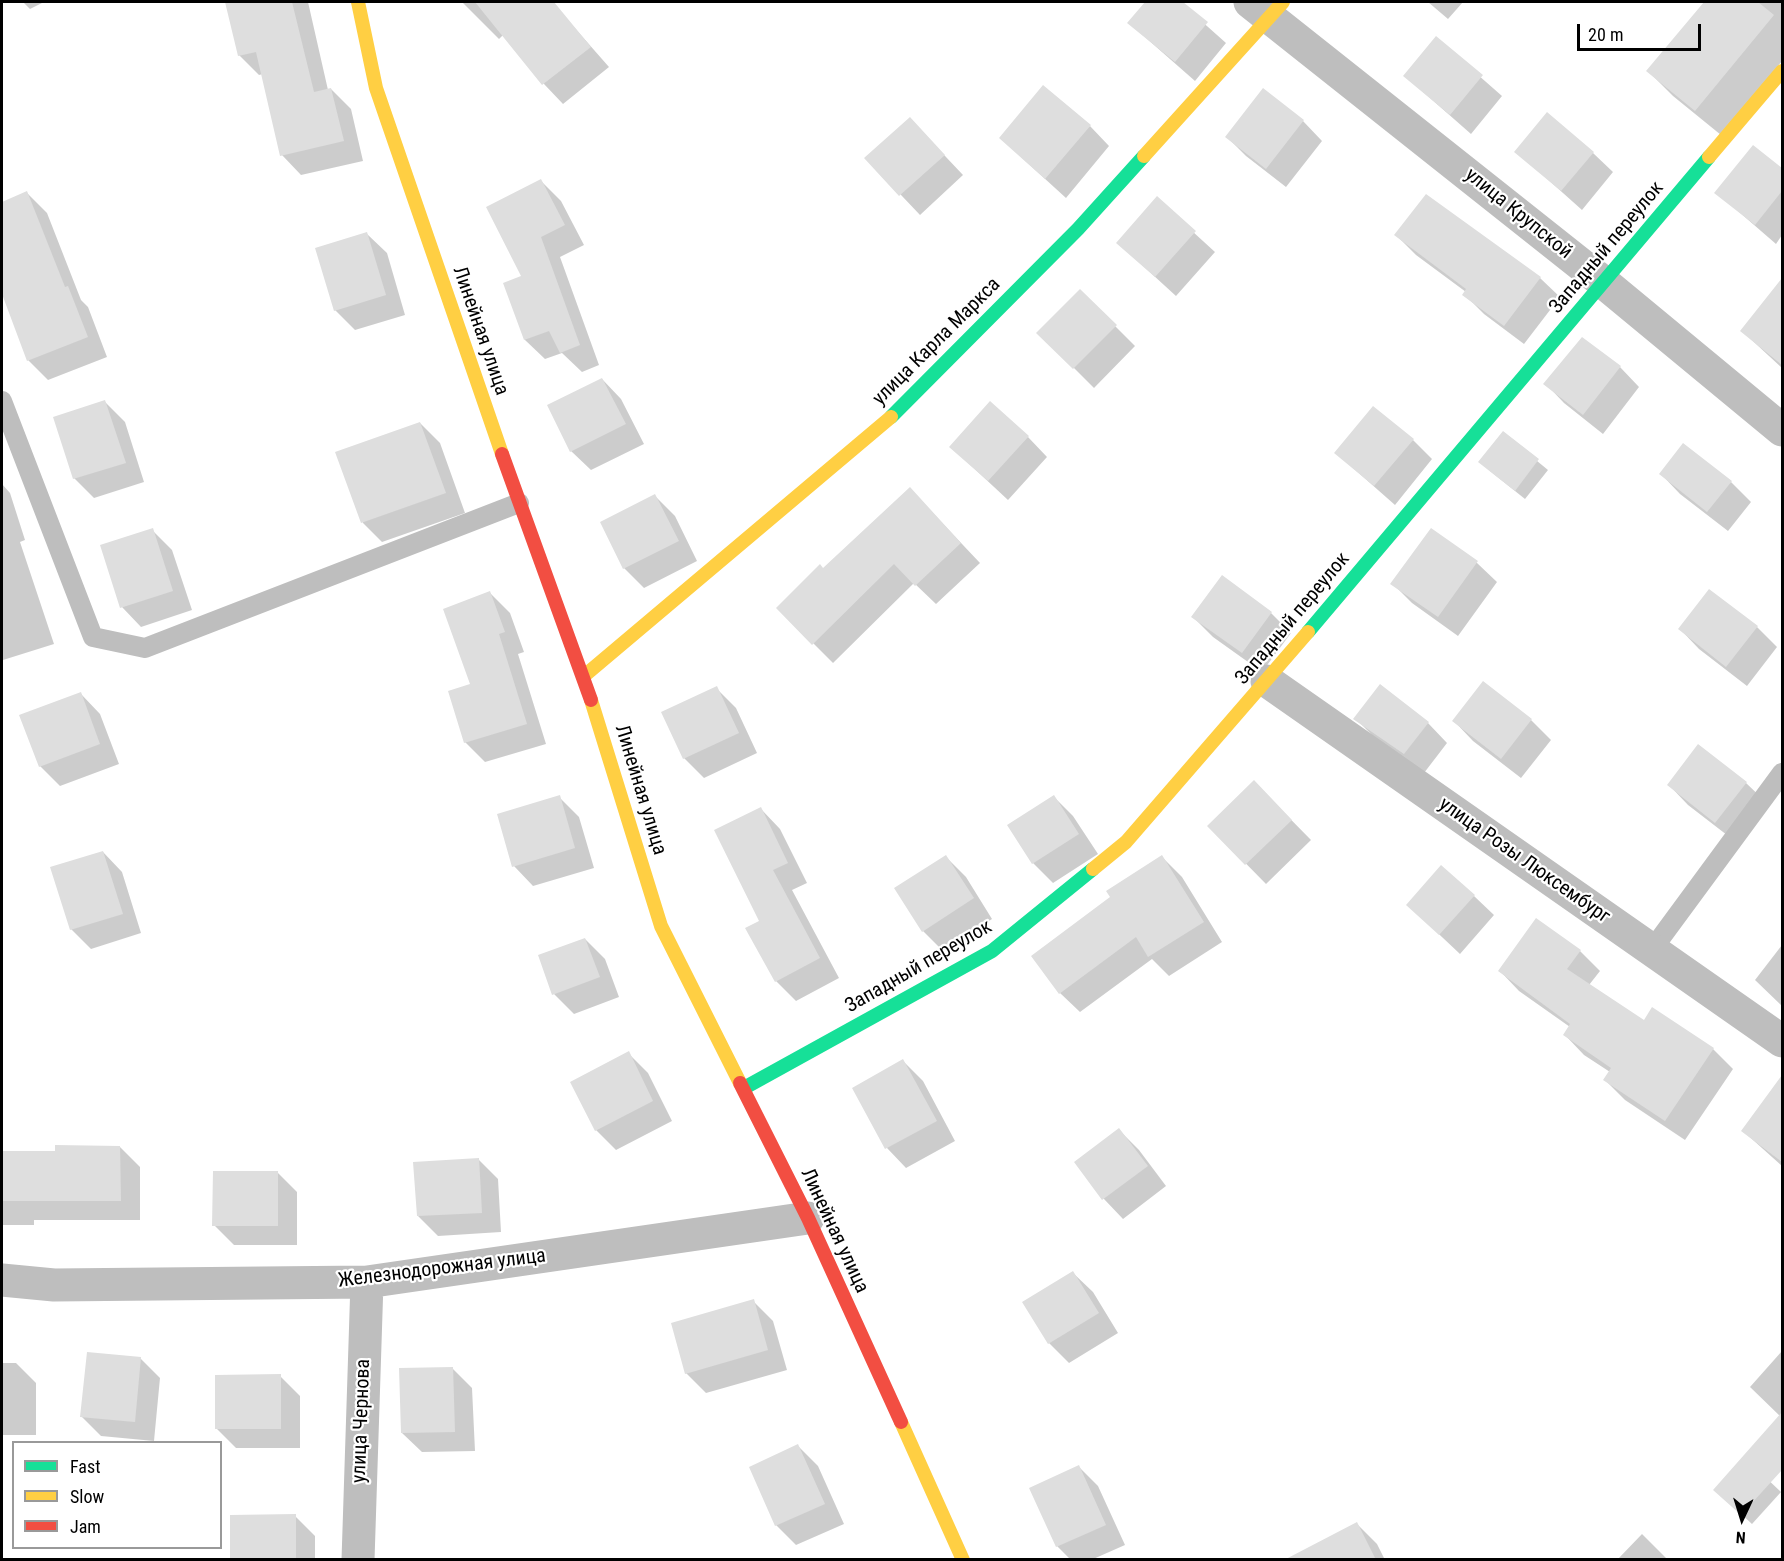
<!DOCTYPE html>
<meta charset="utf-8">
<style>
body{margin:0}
#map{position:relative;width:1784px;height:1561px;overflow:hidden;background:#fff;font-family:"Roboto Condensed",sans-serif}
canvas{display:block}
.frame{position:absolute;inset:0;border:3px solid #000;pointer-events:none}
.legend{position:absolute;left:12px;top:1441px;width:210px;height:108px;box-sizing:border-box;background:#fff;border:2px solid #999;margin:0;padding:8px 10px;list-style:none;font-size:18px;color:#000}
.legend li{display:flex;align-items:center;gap:12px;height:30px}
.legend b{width:30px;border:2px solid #999}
.north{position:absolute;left:1712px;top:1489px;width:60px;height:60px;-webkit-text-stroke:4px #fff;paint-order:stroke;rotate:184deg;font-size:16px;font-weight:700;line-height:24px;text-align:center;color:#000}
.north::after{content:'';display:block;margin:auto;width:21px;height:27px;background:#000;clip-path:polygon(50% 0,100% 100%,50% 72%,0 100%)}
.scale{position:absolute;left:1577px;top:24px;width:124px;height:27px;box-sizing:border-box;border:3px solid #000;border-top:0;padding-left:8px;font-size:18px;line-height:21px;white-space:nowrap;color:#000;-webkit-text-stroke:4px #fff;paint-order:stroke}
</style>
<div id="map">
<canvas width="1784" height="1561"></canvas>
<div class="frame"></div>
<ul class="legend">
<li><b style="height:8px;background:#16e098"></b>Fast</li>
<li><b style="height:8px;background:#ffcf43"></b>Slow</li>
<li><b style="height:8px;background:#f24e42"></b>Jam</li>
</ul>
<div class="north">N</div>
<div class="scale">20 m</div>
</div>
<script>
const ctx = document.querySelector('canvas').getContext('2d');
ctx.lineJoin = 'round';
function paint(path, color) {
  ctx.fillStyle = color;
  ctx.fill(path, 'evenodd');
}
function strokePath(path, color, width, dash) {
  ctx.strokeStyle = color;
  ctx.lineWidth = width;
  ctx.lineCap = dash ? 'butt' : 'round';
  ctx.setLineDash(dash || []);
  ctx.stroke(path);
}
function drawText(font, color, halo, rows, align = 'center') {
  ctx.font = font + ' "Roboto Condensed",sans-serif';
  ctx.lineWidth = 4.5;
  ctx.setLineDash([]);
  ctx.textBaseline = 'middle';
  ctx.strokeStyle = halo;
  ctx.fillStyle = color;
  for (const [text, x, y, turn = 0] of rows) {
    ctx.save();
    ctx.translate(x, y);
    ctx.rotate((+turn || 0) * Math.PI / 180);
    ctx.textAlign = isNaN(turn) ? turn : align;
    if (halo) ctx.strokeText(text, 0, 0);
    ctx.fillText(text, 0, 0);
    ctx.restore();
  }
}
const shadow = new Path2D(`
 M23 2H44L30 9Z
 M236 2H308L328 90 331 89 351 109 363 161 301 175 282 155 263 74 259 75 239 55 227 4Z
 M462 2H516L538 24 558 9 609 67 563 104 544 84 504 34 499 39Z
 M1147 2H1180L1226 43 1195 81 1129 23Z
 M1428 2H1463L1448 19Z
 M1706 2H1782V61L1721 135 1673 96 1648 71Z
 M1436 38 1502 96 1471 134 1405 76Z
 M1303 121 1322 141 1286 187 1246 156 1227 137Z
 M1090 126 1109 146 1066 198 1021 157Z
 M929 139 963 175 920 215 866 158Z
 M1753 147 1782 170V235L1776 244 1716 192Z
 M1516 151 1593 153 1613 172 1582 210Z
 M541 181 561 201 584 245 560 257 599 365 582 372 562 353 545 359 525 340 523 277Z
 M27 193 47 213 81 300 88 307 107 357 48 380 28 360 16 307 2 272V203Z
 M1157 199 1215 252 1176 296 1118 243Z
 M367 234 387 253 405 315 355 330 335 310Z
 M1396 235 1540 278 1560 297 1524 344 1484 314 1464 294 1466 292 1416 255Z
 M1779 285 1782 288V368L1742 331Z
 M1080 291 1135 346 1094 388 1039 333Z
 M1620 367 1639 387 1603 434 1564 403 1545 383Z
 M602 379 621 399 644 444 591 470 571 451Z
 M105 402 125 422 144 482 94 498 74 478Z
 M420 423 440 443 465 513 382 542 363 523 337 453Z
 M1503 433 1548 470 1525 499 1490 471Z
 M1028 437 1047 457 1008 500 951 447Z
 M1413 440 1432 459 1395 505 1336 453Z
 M1661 474 1731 482 1751 502 1728 531 1680 494Z
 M2 484 10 493 25 540 20 542 54 644 3 660Z
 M655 496 675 516 697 561 644 588 624 568Z
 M929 509 980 563 936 604 914 583 833 663 778 608 823 570Z
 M152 530 172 550 192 610 141 627 122 607Z
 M1431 530 1477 563 1497 582 1458 636 1412 603 1392 583Z
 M490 593 510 613 524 652 518 654 546 744 485 762 465 742 471 685Z
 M1271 613 1291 633 1262 672 1213 637 1193 617Z
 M1757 627 1777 647 1747 686 1699 649 1680 629Z
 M1484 683 1531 720 1551 740 1521 778 1473 741 1454 721Z
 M716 688 736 708 757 753 704 778 684 758Z
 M81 694 100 714 119 764 60 786 40 766Z
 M1355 718 1428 723 1447 743 1424 773 1375 738Z
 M1254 782 1311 840 1266 884 1209 826Z
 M1746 783 1766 802 1736 842 1688 805 1669 785Z
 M559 797 579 817 594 868 533 886 514 866Z
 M1054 797 1073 816 1098 854 1053 883 1033 863 1009 825Z
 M761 809 780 829 807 883 792 890 839 978 796 1001 776 981 761 921Z
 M103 852 122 872 141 933 91 949 71 929Z
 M946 857 966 877 992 919 943 951 923 931Z
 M1162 857 1182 877 1222 942 1169 976 1152 959 1080 1012 1060 993 1112 897Z
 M1474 896 1494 915 1460 954 1408 905Z
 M585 939 605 959 619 997 574 1014 554 994Z
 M1782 945V1006L1755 980Z
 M1580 951 1600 971 1589 985 1644 1022 1713 1049 1733 1069 1685 1140 1625 1100 1605 1080 1610 1072 1584 1055 1565 1035 1570 1027 1519 991 1500 971Z
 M628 1053 648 1073 672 1121 616 1150 596 1130Z
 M903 1061 923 1081 955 1141 906 1168 887 1148Z
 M1774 1089 1782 1096V1166L1743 1131Z
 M1119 1130 1139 1150 1166 1186 1123 1219 1104 1199 1076 1162Z
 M120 1147 140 1167V1220H34V1225H2V1152H56Z
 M478 1159 498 1179 501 1232 438 1236 418 1216Z
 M277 1172 297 1192V1245H234L214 1225Z
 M1073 1273 1093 1292 1118 1333 1069 1363 1049 1343Z
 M753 1301 773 1321 787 1370 706 1393 686 1373Z
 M1782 1351V1418L1750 1387Z
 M140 1358 160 1378 154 1441 101 1436 81 1416Z
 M2 1363H16L36 1383V1435H2Z
 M453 1369 472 1388 475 1451 422 1452 402 1433Z
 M280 1376 300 1396V1448H236L217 1429Z
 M798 1446 818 1466 844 1524 796 1545 776 1525Z
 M1744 1457 1781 1492 1752 1524 1725 1499Z
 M1079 1467 1098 1486 1125 1545 1091 1560H1071L1057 1546Z
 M295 1516 315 1536V1560H232Z
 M1357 1524 1377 1544 1385 1560H1304Z
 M1642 1534 1668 1560H1617Z`);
const building = new Path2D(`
 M225 2H292L314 92 331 88 344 141 280 156 256 52 238 56Z
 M475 2H554L591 47 542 85Z
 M1145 2H1183L1208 22 1175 62 1127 23Z
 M1704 2H1758L1774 15 1695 111 1646 71Z
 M1436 36 1483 75 1450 115 1403 76Z
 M1043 85 1091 125 1045 179 999 138Z
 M1263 88 1304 120 1266 169 1225 137Z
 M1547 112 1594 152 1561 191 1514 152Z
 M910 117 945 155 899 196 864 158Z
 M1753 145 1782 168V191L1755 225 1714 193Z
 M541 179 565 225 541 237 580 345 560 353 549 331 524 340 503 283 521 276 486 207Z
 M27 191 65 287 68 286 88 337 27 361 2 294V202Z
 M1426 194 1541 277 1504 326 1462 295 1466 289 1394 235Z
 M1157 196 1196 231 1155 277 1116 243Z
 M367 232 386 295 334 311 315 248Z
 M1782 278V365L1740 331Z
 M1080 289 1117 325 1073 369 1036 333Z
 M1582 337 1621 366 1583 415 1543 384Z
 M602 378 626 424 570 452 547 405Z
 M105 400 126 463 73 479 53 417Z
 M990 401 1029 436 988 481 949 447Z
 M1373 406 1414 439 1374 486 1334 453Z
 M420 422 446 493 361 523 335 452Z
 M1503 431 1539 459 1515 491 1478 462Z
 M1683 443 1732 481 1707 512 1659 474Z
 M910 487 961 543 915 586 894 564 812 645 776 608 820 564 823 568Z
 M655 494 679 541 623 569 600 522Z
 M153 528 173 591 120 608 100 545Z
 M1431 528 1478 561 1438 617 1390 584Z
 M1222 575 1272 612 1242 653 1191 617Z
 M1709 589 1758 626 1726 667 1678 629Z
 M490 591 505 632 499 634 527 724 464 743 448 691 470 684 443 609Z
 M1483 681 1532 719 1501 759 1452 721Z
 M1380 684 1429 722 1404 754 1353 719Z
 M717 686 739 733 683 759 661 712Z
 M81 692 100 744 39 767 19 715Z
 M1698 744 1747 782 1715 823 1667 785Z
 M1254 780 1292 820 1245 865 1207 826Z
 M560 795 575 848 512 867 497 814Z
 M1054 795 1079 834 1032 864 1007 825Z
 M761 807 788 863 773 870 820 958 775 982 745 928 759 921 714 830Z
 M103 851 123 914 70 930 50 867Z
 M946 855 974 898 922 932 894 888Z
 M1162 855 1204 922 1148 957 1136 937 1059 994 1031 956 1110 897 1106 891Z
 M1441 865 1475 895 1439 935 1406 905Z
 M1536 918 1581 950 1567 969 1644 1020 1652 1007 1714 1048 1665 1121 1603 1080 1611 1068 1563 1035 1570 1024 1498 971Z
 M585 938 600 977 552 995 538 955Z
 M629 1051 653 1101 595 1131 570 1082Z
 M903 1059 937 1121 885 1149 852 1088Z
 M1782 1075V1162L1741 1131Z
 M1119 1128 1148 1166 1102 1200 1074 1162Z
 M55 1145 120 1146 121 1201H2V1151H55Z
 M479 1158 482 1213 417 1216 413 1162Z
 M213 1171H278V1226H212Z
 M1073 1271 1099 1313 1048 1344 1022 1302Z
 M754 1299 768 1350 685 1374 671 1323Z
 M87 1352 141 1357 135 1422 80 1417Z
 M453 1367 455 1432 401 1433 399 1368Z
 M281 1374V1429H215V1375Z
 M1782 1412V1470L1741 1515 1713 1490Z
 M798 1444 825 1504 775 1526 749 1467Z
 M1079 1465 1106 1525 1056 1547 1029 1488Z
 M296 1514V1560H230V1515Z
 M1357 1522 1376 1560H1284Z`);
const lane = new Path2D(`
 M2 401 93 637 145 648 519 503
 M1651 951 1782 773`);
const street = new Path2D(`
 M1250 2 1603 282 1782 430
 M1267 681 1782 1041
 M2 1280 54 1285 367 1282 808 1218
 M358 1560 367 1282`);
const fast = new Path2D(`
 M891 417 1078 229 1144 156
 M1308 632 1709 157
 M744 1088 992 951 1093 869`);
const slow = new Path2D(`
 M358 2 376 88 502 454
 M1144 156 1283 2
 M1709 157 1782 71
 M584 676 891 417
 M591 700 661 926 740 1083
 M1093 869 1126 842 1308 632
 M901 1422 963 1560`);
const jam = new Path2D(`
 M502 454 591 700
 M740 1083 808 1218 901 1422`);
const streetNames = [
 ["улица Крупской",1518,214,39],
 ["Западный переулок",1607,248,-50],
 ["Линейная улица",480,331,71],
 ["улица Карла Маркса",937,342,-45],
 ["Западный переулок",1293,619,-50],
 ["Линейная улица",640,790,73],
 ["улица Розы Люксембург",1524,861,35],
 ["Западный переулок",919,967,-30],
 ["Линейная улица",834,1231,65],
 ["Железнодорожная улица",442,1269,-7],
 ["улица Чернова",362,1421,-88]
];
paint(shadow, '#0003');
paint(building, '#dedede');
strokePath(lane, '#bebebe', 20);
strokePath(street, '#bebebe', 33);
strokePath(fast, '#16e098', 14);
strokePath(slow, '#ffcf43', 14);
strokePath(jam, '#f24e42', 14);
drawText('20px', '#000', '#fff', streetNames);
</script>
